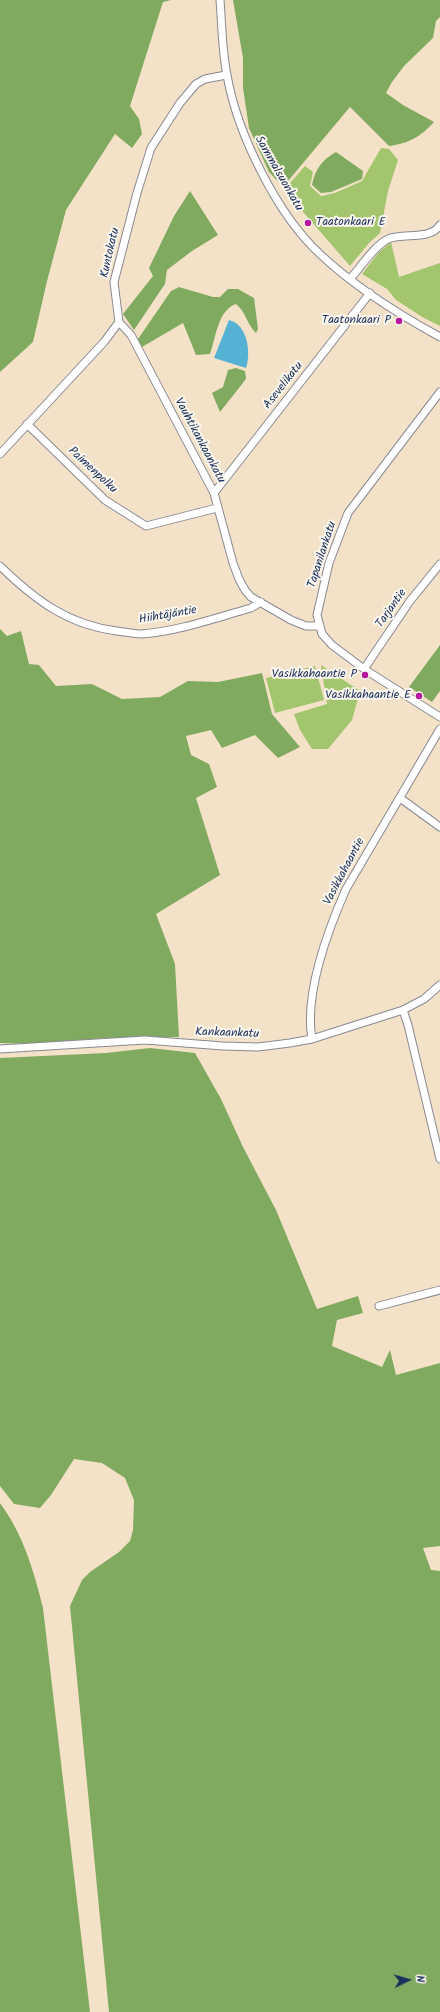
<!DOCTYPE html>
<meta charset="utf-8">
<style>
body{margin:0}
#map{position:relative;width:440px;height:2012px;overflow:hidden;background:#f4e2c8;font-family:Kalam,sans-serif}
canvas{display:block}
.north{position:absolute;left:388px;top:1960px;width:40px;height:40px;-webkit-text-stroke:3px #fbf7ec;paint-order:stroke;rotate:85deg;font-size:11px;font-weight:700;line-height:16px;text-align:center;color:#1b2f5e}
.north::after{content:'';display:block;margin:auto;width:14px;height:18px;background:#1b2f5e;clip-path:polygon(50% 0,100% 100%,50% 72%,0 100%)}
</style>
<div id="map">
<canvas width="440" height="2012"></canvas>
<div class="north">N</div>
</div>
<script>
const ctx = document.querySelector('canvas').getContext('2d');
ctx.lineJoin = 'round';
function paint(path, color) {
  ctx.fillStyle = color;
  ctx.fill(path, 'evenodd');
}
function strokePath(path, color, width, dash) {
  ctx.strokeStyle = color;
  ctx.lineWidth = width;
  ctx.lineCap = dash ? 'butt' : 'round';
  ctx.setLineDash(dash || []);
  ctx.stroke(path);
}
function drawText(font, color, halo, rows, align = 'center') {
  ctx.font = font + ' Kalam,sans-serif';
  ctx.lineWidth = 4;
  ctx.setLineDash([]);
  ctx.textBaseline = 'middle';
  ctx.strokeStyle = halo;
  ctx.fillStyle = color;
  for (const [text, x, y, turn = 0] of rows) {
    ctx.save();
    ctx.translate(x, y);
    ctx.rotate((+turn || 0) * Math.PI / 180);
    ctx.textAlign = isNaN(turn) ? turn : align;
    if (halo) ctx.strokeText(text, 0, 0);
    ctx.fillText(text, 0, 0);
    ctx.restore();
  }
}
const green = new Path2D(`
 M381 148 389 149 398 160 388 191 380 233 369 243 350 266 284 190 305 166 313 172 310 186 321 196 335 193 362 181Z
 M391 242 399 277 440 263V326L424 318 396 300 387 289 362 274 379 252Z
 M321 665 360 691 352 720 328 749H312L300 730 294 714 327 704Z
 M315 666 324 700 275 713 266 678Z`);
const forest = new Path2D(`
 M0 0H171L163 2 130 106 139 119 142 134 132 148 115 134 66 210 47 281 33 342 0 372Z
 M233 0H440V17L436 21 433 38 404 66 392 82 386 93 403 105 434 122C420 137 410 143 389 146L350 107 283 187 269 172 249 128 243 88V58Z
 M336 152 363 171 362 179 331 192 321 193 312 185C315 169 322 160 336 152Z
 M190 191 218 235 192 251 167 270 165 284 134 330 123 314 153 276 149 268 174 216Z
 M179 287 213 297H220L228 289H238L254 298 258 329 256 333C245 322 247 313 236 304 218 310 216 337 210 354L196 355 183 323 142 347 138 339 171 291Z
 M236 368 245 371 246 379 220 412 212 393 223 387 228 370Z
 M0 629 7 636 21 631 29 664 39 665 56 686 92 684 122 699 160 697 188 681 218 682 262 673 272 714 300 747 278 758 255 735 222 748 211 730 186 736 191 755 209 764 217 787 196 798 220 875 156 914 175 964 179 1037 106 1038 30 1044 0 1043Z
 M440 645V691L432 702 409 687Z
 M150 1048 195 1053 221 1099 243 1147 276 1210 317 1309 358 1296 363 1313 337 1320 332 1346 382 1367 390 1350 396 1375 440 1363V1546L423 1548 431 1570 440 1571V2012H109L70 1606 82 1580 90 1572 119 1552 130 1541 133 1530 134 1500 125 1478 102 1463 74 1459 51 1495 40 1508 14 1504 0 1486V1058L106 1053Z
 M0 1503C23 1534 34 1571 43 1608L90 2012H0Z`);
const water = new Path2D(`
 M229 320C248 325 251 352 246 368L214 358Z`);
const minor = new Path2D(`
 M220 0C222 25 222 51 227 75 237 133 277 215 321 255 356 288 398 314 440 337
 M350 279C360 268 375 245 388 239 403 232 430 241 440 225
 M119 322 131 335 214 493 233 563 239 579 245 590 251 597 291 620 306 626H320
 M440 392 348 513 329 563 317 615 322 634 332 645 364 669 440 717
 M27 424 105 500 146 526 217 508
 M0 454 104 342 119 322 114 282 137 193 151 148 180 103 196 84 205 79 226 75
 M214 493 370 293
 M0 566C35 600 68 625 117 631 125 632 134 634 142 634 179 631 215 618 251 608L261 602
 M364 669 410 601 440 564
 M400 798 440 827
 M403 1010 408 1025 440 1159
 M312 1039C304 993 328 930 346 889L440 729
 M0 1049 145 1040 223 1046 258 1047 290 1043 312 1039 403 1010 424 999 440 985
 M379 1306 440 1290`);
const markers = [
 [308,223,4,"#b5179e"],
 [399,321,4,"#b5179e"],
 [365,675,4,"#b5179e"],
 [419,696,4,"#b5179e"]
];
const streetNames = [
 ["Sammalsuonkatu",278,174,60],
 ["Kuntokatu",111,253,-77],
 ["Asevelikatu",284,386,-52],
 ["Vauhtikankaankatu",199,441,62],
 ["Paimenpolku",92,471,43],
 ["Tapanilankatu",323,555,-72],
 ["Tarjantie",392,609,-55],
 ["Hiihtäjäntie",168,616,-10],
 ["Vasikkahaantie",345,872,-62],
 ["Kankaankatu",227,1034,2]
];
const poiNames = [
 ["Taatonkaari E",316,223,"left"],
 ["Taatonkaari P",391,321],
 ["Vasikkahaantie P",357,675],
 ["Vasikkahaantie E",411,696]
];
paint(green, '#a2c56e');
paint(forest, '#81aa61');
paint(water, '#56b2d4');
strokePath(minor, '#888893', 9);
strokePath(minor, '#fff', 7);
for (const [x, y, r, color] of markers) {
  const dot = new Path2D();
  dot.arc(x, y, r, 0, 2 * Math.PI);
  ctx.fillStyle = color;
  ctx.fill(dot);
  strokePath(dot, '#fbf7ec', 1.5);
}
drawText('12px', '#1b2f5e', '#fbf7ec', streetNames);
drawText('12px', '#1b2f5e', '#fbf7ec', poiNames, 'right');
</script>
